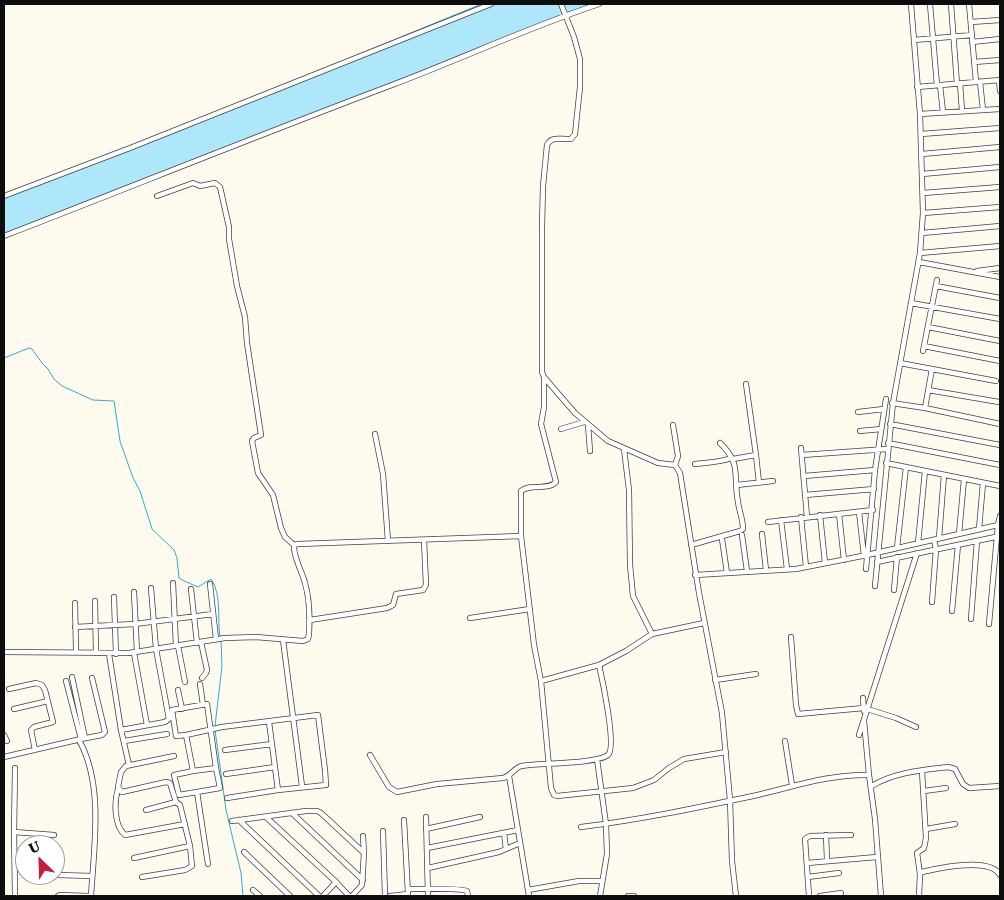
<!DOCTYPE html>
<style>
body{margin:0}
#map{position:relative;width:1004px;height:900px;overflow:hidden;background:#fffaee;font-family:"Roboto Serif",serif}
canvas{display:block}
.frame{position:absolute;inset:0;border:5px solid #0d0d0d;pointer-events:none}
.north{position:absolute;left:15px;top:835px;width:50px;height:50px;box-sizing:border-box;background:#fff;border:1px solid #9e9e9e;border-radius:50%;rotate:336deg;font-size:14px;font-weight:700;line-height:20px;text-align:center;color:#0d0d0d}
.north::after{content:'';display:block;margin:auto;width:18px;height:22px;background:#c61c39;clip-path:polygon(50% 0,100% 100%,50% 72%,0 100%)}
</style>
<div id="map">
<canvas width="1004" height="900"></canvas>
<div class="frame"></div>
<div class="north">U</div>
</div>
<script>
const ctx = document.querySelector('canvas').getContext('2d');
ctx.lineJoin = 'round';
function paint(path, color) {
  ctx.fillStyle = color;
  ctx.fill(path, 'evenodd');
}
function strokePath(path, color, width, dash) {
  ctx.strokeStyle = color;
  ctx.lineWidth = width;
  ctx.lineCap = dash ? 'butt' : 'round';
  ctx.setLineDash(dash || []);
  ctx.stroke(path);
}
const water = new Path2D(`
 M482 4H597L4 236V197L130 148Z`);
const stream = new Path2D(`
 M4 358 29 348 32 349 42 363 48 369 54 379 62 386 93 400 114 401 120 441 133 478 140 491 152 529 174 550 177 558 179 578 184 581 198 587 211 579C222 594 217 619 220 637
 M215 726 222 666 221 641
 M215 730 226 810 241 873 243 896`);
const minor = new Path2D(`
 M561 4 574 37 580 59V87L575 134 571 139C561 140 552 135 547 145L543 186 542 226V372L544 377 555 390 575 413 608 441 658 463 675 465 680 473 699 593 722 713 730 800 732 861 736 896
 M911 4 920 114
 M930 4 937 85
 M951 4 957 84
 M969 4 976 82
 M971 22 1000 20
 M914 40 972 35
 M972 42 1000 39
 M974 62 1000 60
 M999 80 1000 91
 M980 82 983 110
 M960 83 962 111
 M940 85 943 112
 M917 87 1000 80
 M921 134 1000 128
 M922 154 1000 147
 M922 174 1000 167
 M923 193 1000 187
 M4 196 130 148 491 4
 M157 196 193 183 200 186 215 183 220 187 229 227V239L237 286 245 317 247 343 261 435 254 438 252 441 258 473 273 495 281 528 285 537 294 545
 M923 213 1000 207
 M922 233 1000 226
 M4 236C133 186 262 134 392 85 461 59 529 27 599 4
 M920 253 1000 246
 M919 262 1000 277
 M977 271 1000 268
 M936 286 1000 298
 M911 303 1000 319
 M928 327 1000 341
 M924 346 1000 361
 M923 351 937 280
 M900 363 996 381
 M928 390 999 402
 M892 403 925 408 1000 424
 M925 408 932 369
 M858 412 884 409
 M890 424 1000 445
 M588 425 590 451
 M673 425 678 456 675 465
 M561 429 584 422
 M860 431 881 429
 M375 434 383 474 388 541
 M888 443 1000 465
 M801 448 807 517
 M624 449 629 490 630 565 633 596 652 634
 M756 455 759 483
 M802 455 887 449
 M733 459 756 455 746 384
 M886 463 1000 486
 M695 464C709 462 718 463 731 458
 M804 476 875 470
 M737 485 773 481
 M805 495 874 489
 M859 512 864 556
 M839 514 844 560
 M820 515 825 563
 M801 517 806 567
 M781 520 787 569
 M768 522 873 510
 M979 529 983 483
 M762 534 766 570
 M959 534 964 479
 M742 535 747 571
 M521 536V491C530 483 548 491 556 482L541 424 544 407V377
 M939 538 944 475
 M722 539 727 573
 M918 543 925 471
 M691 545 740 531 743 529C743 519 739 511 738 502 733 476 742 464 720 443
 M897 548 906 467
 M877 562 1000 536
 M866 569 875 470 886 399
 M695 575 796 569 867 555 998 525 1000 516
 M173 583 176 646
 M210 584 216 639
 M875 586 893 403 920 253 923 213 920 114 1000 109
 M191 589 197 643
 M894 590 897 557
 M134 592 137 652
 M114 597 116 654
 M95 601 96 653
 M932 602 936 549 934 540
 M75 603 76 650
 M952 611 958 545
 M470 618 530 609
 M971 619 977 541
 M310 620 387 608 393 605 396 594 423 590 426 585 424 540
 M989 624 998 525
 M75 627 135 624 213 614
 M791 637 796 705 798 714 864 708 896 718 916 727
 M283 640 302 786
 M201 642 207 670 206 673 202 678
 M178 646 185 682
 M4 652 129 653 225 638 256 637 303 641 308 639 309 634C310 617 310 600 305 583 302 571 293 557 294 545L298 544 521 536 534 645 541 681 551 788 554 795 557 796 633 788 654 780 669 768 684 759 726 752
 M134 653 147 725
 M109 654 121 730 129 765
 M72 677 85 738
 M715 680 756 674
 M541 681 599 665
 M200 684 203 705
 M9 689 36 683 42 685 45 690 53 722 34 727 31 730 35 750
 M178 690 182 709
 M863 698 864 711
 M14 709 48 701
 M864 721 869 775
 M121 730 165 722 169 719 156 649 151 588
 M4 735 7 741
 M186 735 176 736 172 710 207 704 216 768 193 771 186 735 222 727 318 715 325 770 326 785 278 790
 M859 735 917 553
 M81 739 102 735 105 732 92 678
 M79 740C104 785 94 846 91 896
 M124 741 167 734
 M785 741 792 785
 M225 750 272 744
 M370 755 389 787 397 792 437 784 503 778C511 776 513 769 521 766 539 763 596 764 608 755 617 747 602 678 599 665L626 651 652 634 704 623
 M174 756 126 766 121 772 118 787 122 792 166 782 170 783 176 802
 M4 757 81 739 66 681
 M597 759 606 824 607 854 600 896
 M193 771 174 775 179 795 197 792 208 864
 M226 774 275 767
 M509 776 529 896
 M872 786C894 772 924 770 948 767L955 769 963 784 969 788 1000 786
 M118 789C114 802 114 826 125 835L185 824
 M924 791 946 788
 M197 792 220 788 216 768
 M227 798 278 790 269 722
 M292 813 363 880
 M266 817 336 882 349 896
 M426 817 428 896
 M239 820 319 896
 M232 821 306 811H317L321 813 364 853 362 885 352 896
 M581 827C639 820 696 808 753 796 793 787 829 774 869 775L875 819 881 896
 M426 829 480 817
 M926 829 955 824
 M383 831 385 896
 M14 832 54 835
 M504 833 506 849
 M826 835 827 860
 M363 836 364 853
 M427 848 518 830
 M244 852 290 896
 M134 858 190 846
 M807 863 877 857
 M428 868 499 852 520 843
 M920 874 917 853 924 848 926 838 922 771
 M58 875 92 876
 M142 877 185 870 192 866 190 846 180 805 176 802 146 810
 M808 877 839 873
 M408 889C417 889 462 888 467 891L468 896
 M253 890 260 896
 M528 890 579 881H602
 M15 896 14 832 15 768
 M58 896 60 895 88 896
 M323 896 336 882
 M390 896 408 894 404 820
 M628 896H634
 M809 896 805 839 810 836 851 835
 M820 896 841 893
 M919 896 920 874 922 872C939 868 990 857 1000 875`);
paint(water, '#afe7fa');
strokePath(water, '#31a8d6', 1);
strokePath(stream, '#31a8d6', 1);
strokePath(minor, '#404040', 6);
strokePath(minor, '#fff', 4.5);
</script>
